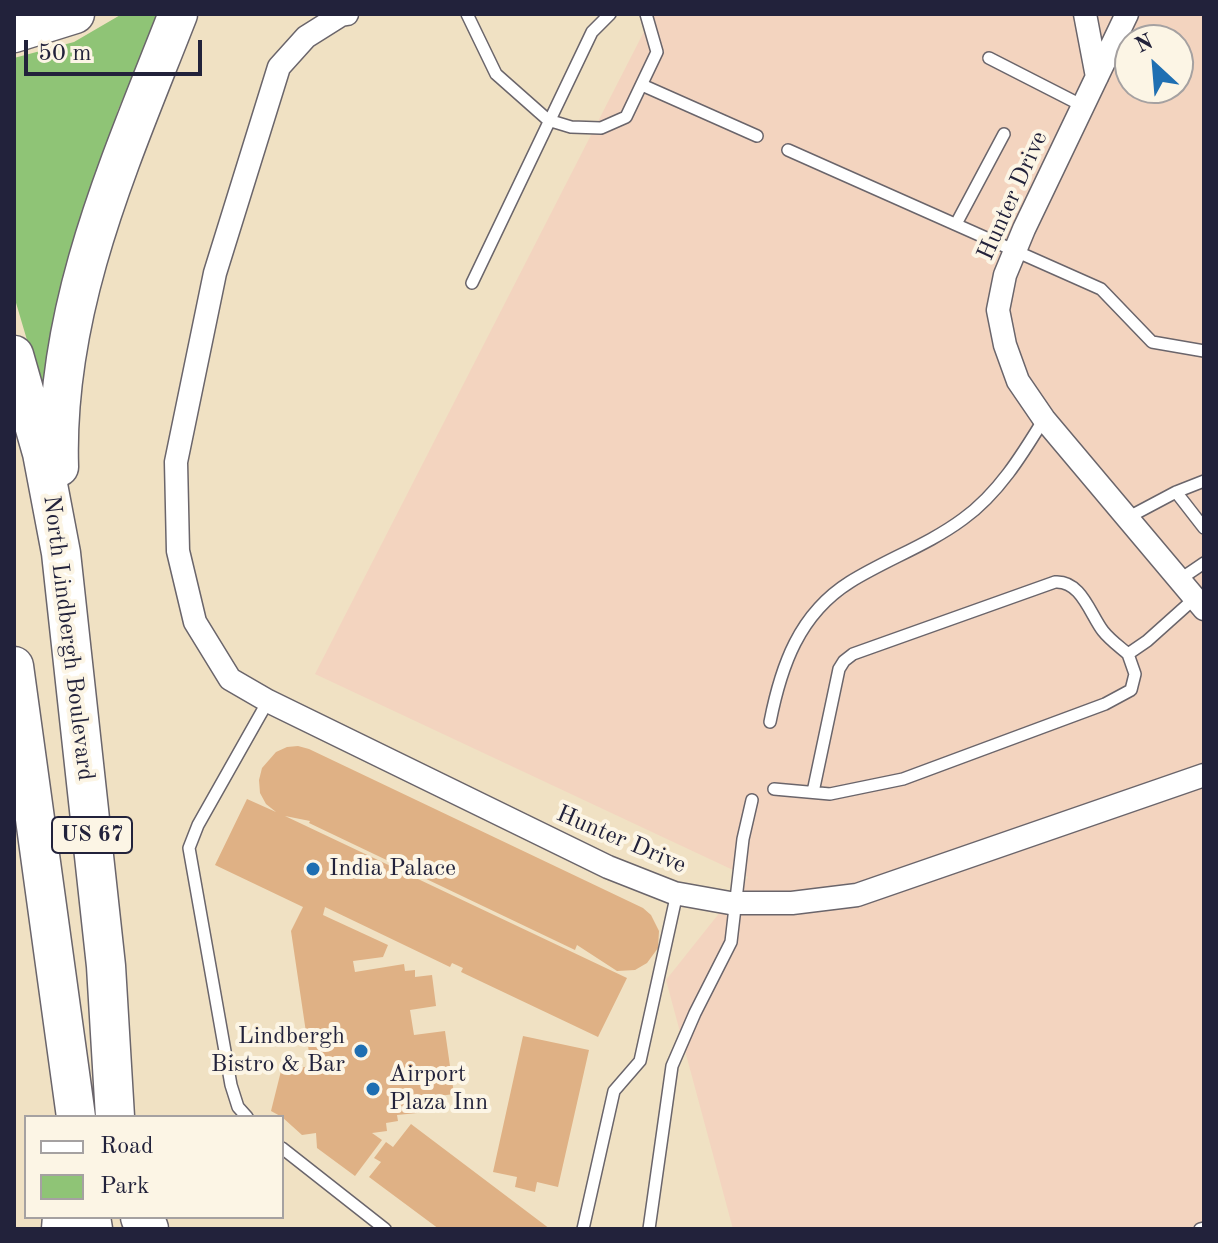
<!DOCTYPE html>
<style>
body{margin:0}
#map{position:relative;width:1218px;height:1243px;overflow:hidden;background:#f0e1c3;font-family:"Old Standard TT",serif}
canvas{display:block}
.frame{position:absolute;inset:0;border:16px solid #22223b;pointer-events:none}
.legend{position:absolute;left:24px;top:1115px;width:260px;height:104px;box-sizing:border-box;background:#fcf5e5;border:2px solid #a5a1a1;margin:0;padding:10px 14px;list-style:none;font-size:24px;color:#22223b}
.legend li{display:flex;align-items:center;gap:16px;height:40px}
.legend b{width:40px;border:2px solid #a5a1a1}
.north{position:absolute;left:1114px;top:24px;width:80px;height:80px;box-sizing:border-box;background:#fcf5e5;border:2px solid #a5a1a1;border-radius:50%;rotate:334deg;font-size:22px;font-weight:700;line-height:32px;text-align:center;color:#22223b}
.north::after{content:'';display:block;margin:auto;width:28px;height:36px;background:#1f6fb2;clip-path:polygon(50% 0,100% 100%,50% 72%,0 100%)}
.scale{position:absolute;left:24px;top:40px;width:178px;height:36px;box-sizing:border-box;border:4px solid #22223b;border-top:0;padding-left:10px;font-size:24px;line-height:28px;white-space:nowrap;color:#22223b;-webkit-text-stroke:6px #fcf5e5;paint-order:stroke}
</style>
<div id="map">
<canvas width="1218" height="1243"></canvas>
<div class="frame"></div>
<ul class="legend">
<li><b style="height:10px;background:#fff"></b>Road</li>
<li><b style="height:22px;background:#8fc476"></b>Park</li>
</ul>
<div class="north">N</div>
<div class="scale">50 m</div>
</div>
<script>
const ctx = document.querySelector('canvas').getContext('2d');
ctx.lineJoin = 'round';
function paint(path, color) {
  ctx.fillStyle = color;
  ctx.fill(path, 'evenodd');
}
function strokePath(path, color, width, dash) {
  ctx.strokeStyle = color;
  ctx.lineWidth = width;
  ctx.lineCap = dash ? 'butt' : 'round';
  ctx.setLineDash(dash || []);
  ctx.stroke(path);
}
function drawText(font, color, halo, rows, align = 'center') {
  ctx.font = font + ' "Old Standard TT",serif';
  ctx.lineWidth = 8;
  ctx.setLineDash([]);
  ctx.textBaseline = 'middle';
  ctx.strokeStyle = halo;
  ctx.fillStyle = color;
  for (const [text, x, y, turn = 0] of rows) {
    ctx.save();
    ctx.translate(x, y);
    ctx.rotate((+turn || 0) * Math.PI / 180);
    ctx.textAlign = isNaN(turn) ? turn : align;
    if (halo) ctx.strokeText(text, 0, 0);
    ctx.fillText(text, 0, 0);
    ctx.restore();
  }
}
const built = new Path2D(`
 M653 14H1204V1225L1194 1229H733L666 980 748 877 315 674ZM1130 40H1178V88H1130Z`);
const green = new Path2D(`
 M122 14H160L118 110 107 146 45 401 14 296V58L74 42Z`);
const building = new Path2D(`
 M298 746 309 749 643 908 651 915 659 931 658 948 647 963 635 970 617 971 577 945 575 950 309 823 310 821 285 816 627 978 598 1037 461 972 463 968 452 963 450 967 325 907 323 915 388 945 383 957 353 961 355 972 404 964 405 971 415 970V977L432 975 436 1006 410 1010 414 1035 445 1031 454 1094 415 1099 417 1113 397 1115 398 1121 386 1123 387 1131 372 1133 382 1140 355 1176 317 1148 316 1133 302 1135 282 1117 271 1111 281 1071 311 1066 291 931 303 907 215 865 247 799 276 812 266 804 260 793 259 780 262 768 276 752 287 747Z
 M523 1036 589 1050 558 1187 537 1182 535 1192 515 1187 517 1177 493 1172Z
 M411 1124 550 1229H439L369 1177 381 1162 374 1158 386 1142 393 1147Z`);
const service = new Path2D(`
 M467 14 496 74 548 120 571 127 601 128 626 117 657 52 646 14
 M989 58 1083 106
 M642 85 757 136
 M788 150 1101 289 1152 342 1204 351
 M956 224 1004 134
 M472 283 592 32 610 14
 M1176 492 1204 481
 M1127 518 1176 492 1204 528
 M1179 580 1204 563
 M770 722C781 666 799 614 850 582 887 559 928 545 963 519 998 494 1022 455 1044 419
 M774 789 830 794 903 779 1105 704 1131 690 1135 674 1128 654 1147 641 1195 598
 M813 792 839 669 844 661 853 654 1055 582C1081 580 1090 614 1103 631 1110 640 1120 647 1128 654
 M247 1117 238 1107 231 1085 189 848 198 825 268 701
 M282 1148 385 1229
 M583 1229 614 1091 640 1061 677 893
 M649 1229 672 1066 695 1013 731 942 743 839 752 800
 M1200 1229 1204 1228`);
const minor = new Path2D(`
 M347 14 341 15 306 37 279 67 215 273 176 462 178 551 195 622 230 679 268 701 608 867 674 893 730 903H792L857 895 1204 775
 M1085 14 1097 77
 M1127 14 1024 229 1005 275 998 310 1005 345 1018 381 1044 419 1204 609`);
const trunk = new Path2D(`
 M14 33 75 14
 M14 355 42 453 61 553 106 966 115 1117
 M59 467C54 306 121 160 178 14
 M14 666 76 1117
 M91 1217 93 1229`);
const motorway = new Path2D(`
 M142 1217 147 1229
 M63 1229 64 1217`);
const markers = [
 [313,869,8,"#1f6fb2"],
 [361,1051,8,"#1f6fb2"],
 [373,1089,8,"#1f6fb2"]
];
const shields = [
 [92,835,80]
];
const shieldNames = [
 ["US 67",92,835]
];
const streetNames = [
 ["Hunter Drive",1013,196,-66],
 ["North Lindbergh Boulevard",68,638,83],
 ["Hunter Drive",621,840,23]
];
const poiNames = [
 ["India Palace",329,869],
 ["Lindbergh",345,1037,"right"],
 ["Bistro & Bar",345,1065,"right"],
 ["Airport",389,1075],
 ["Plaza Inn",389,1103]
];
paint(built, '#f3d4bf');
paint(green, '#8fc476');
paint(building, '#dfb185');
strokePath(service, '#6a656b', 14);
strokePath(minor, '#6a656b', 25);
strokePath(trunk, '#6a656b', 41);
strokePath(motorway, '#6a656b', 45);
strokePath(service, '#fff', 11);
strokePath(minor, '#fff', 22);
strokePath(trunk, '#fff', 38);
strokePath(motorway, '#fff', 42);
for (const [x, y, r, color] of markers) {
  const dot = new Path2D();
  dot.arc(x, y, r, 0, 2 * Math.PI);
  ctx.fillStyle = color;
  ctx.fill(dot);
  strokePath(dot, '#fcf5e5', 3);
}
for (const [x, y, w] of shields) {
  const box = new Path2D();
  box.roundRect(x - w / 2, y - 18, w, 36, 6);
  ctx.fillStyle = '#fcf5e5';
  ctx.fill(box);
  strokePath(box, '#22223b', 2);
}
drawText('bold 22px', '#22223b', null, shieldNames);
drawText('24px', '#22223b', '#fcf5e5', streetNames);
drawText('24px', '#22223b', '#fcf5e5', poiNames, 'left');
</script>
